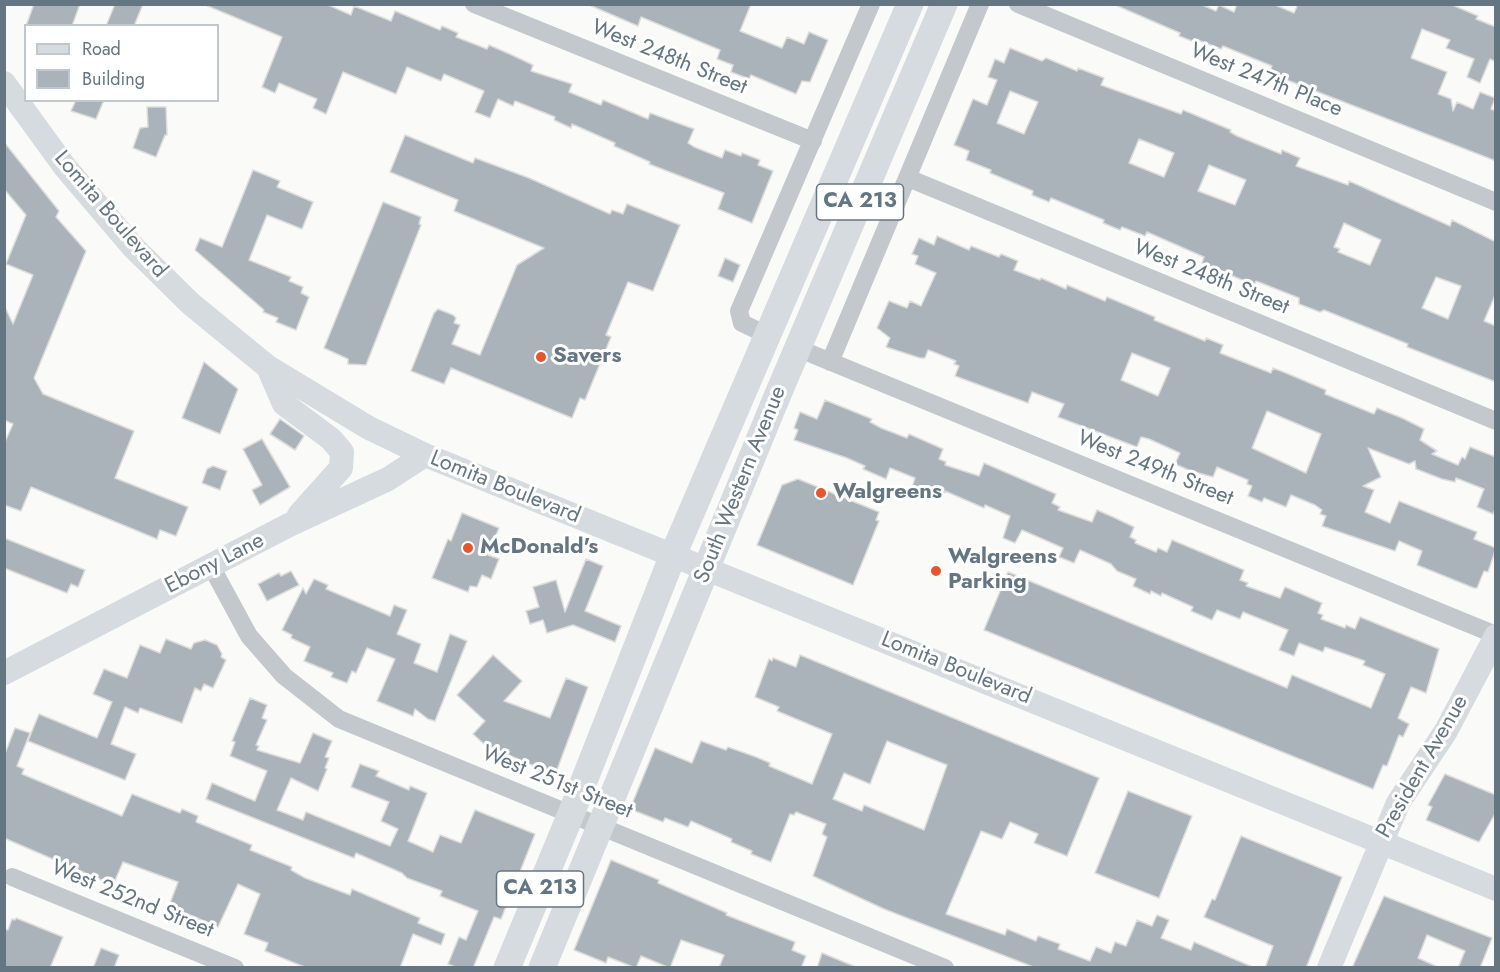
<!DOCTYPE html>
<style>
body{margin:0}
#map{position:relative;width:1500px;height:972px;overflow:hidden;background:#fafaf8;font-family:Jost,sans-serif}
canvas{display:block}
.frame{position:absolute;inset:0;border:6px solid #657683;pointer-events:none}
.legend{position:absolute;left:24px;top:24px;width:195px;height:78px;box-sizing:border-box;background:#fff;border:2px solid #c1c8cd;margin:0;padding:8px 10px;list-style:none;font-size:18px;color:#657683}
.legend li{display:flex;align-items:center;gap:12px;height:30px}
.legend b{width:30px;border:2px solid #c1c8cd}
</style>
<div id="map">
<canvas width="1500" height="972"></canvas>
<div class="frame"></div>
<ul class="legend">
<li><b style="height:8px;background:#d6dbdf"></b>Road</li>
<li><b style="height:16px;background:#aab3b9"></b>Building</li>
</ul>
</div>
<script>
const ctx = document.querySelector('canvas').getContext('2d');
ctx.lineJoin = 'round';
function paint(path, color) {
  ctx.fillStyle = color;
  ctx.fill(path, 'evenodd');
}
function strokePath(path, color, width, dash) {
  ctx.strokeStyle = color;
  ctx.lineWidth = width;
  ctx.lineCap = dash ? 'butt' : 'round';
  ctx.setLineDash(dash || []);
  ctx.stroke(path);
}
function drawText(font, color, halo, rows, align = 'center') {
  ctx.font = font + ' Jost,sans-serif';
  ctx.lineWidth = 6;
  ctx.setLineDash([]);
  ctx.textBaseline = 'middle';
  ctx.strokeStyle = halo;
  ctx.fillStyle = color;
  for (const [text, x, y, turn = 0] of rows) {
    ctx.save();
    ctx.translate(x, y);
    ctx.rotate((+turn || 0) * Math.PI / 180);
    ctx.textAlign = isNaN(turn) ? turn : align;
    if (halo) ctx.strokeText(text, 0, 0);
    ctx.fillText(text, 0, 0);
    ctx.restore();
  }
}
const building = new Path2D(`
 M34 4H80L72 26H26Z
 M115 4H143L134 26H106Z
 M203 4H326L351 15 354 6 391 21 395 11 440 30 442 26 458 33 456 37 487 49 489 45 514 56 533 65 531 71 572 84 569 92 601 105 603 100 648 119 650 113 694 129 688 143 694 147 722 158 725 150 741 156 742 153 760 160 758 165 773 171 752 223 718 209 724 193 649 164 650 162 614 146 615 143 572 124 571 128 554 120 555 117 515 101 513 106 498 99 490 118 475 112 484 91 444 74 441 81 407 67 396 94 343 72 326 114 313 108 317 99 279 83 275 93 262 87 282 37Z
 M587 4H751L740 31 782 48 787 37 804 44 809 32 828 40 810 82 802 81 796 94 751 75 749 79 731 72 733 65 717 59 720 50 641 17 638 26Z
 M1113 4H1200L1216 11 1219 5 1234 12 1237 4H1273L1294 13 1298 4H1450L1478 16 1476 19 1496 27V62L1490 59 1480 83 1467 77 1474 59 1446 48 1450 40 1422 29 1411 58 1447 72 1438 94 1451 99 1453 111 1457 102 1473 109 1480 92 1495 98 1491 109 1496 111V161L1269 73 1272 66 1223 46 1221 49 1198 40 1197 43 1179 36 1180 33Z
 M1010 48 1042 61 1046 58 1077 71 1078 68 1104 78 1101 85 1181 114 1183 110 1231 130 1230 132 1237 136 1281 154 1282 150 1300 158 1296 166 1348 185 1349 181 1450 226 1452 220 1496 242V293L1484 321 1496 326V382L1407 347 1408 344 1324 310 1320 312 1299 304V298L1256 281 1254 285 1202 263 1204 257 1147 232 1145 236 1122 227 1120 230 1103 223 1104 220 1051 198 1049 202 1032 195 1033 191 990 173 991 170 966 160 969 151 954 145 973 99 987 105 997 80 988 77 995 59 1004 63ZM1010 91 1038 102 1024 134 997 123ZM1139 139 1174 153 1164 177 1129 163ZM1209 165 1246 180 1235 205 1198 191ZM1344 223 1381 240 1370 265 1338 252 1340 249 1334 247ZM1436 277 1461 286 1448 319 1422 308Z
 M76 100H104L96 119 71 111Z
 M147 107H166L167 135H165L156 157 133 148 140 128 148 127Z
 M405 135 473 163 475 158 529 178 610 214 612 210 623 214 627 204 680 225 653 291 628 282 606 335 611 337 585 400 580 398 572 418 451 368 444 384 411 371 434 313 438 309 453 315 456 318 454 323 460 325 452 344 480 355 517 265 544 248 454 211 458 200 390 172Z
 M4 142 59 211 56 217 86 251 34 378 43 394 134 431 115 478 188 507 176 536 160 530 157 539 31 487 21 511 4 505V444L13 424 4 420V305L13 324 33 275 6 264 26 215 4 189Z
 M253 170 280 181 277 187 313 202 302 229 267 215 249 260 291 277 289 281 303 287 301 293 309 297 296 330 276 322 278 318 263 312 264 310 195 250 200 238 222 247Z
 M383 202 421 217 419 224 421 225 366 365 348 364V359L324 348Z
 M937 236 969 250 971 246 999 257 1001 254 1018 261 1014 270 1040 280 1041 278 1066 289 1067 285 1105 301 1107 297 1155 317 1154 320 1205 341 1206 338 1223 345 1220 353 1271 373 1273 368 1286 373 1326 390 1325 394 1374 414 1377 408 1402 418 1424 429 1420 440 1437 451 1432 454 1458 465 1462 457 1465 459 1470 447 1496 457V507L1493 514 1477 507 1484 489 1456 478 1455 482 1442 479 1416 469 1415 461 1409 464 1368 448 1381 477 1363 486 1374 490 1365 512 1390 523 1399 501 1477 532 1474 539 1496 548 1488 572 1484 571 1477 588H1474L1417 565 1422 551 1399 541 1395 551 1322 526 1326 516 1320 514 1322 510 1315 505 1291 495 1286 507 1264 498 1262 502 1248 496 1252 486 1247 484 1248 480 1224 470 1217 467 1213 477 1191 471 1175 464 1180 453 1149 439 1141 437 1137 447 1058 417 1064 404 1032 392 1028 403 955 376 959 366 954 364 956 361 931 351 928 350 925 358H920L886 347 890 338 877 328 889 301 907 308 910 301 921 306 936 273 915 264 918 256 912 254 919 238 934 245ZM1132 353 1170 368 1158 396 1121 380ZM1267 411 1321 434 1306 473 1252 448Z
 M725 258 740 265 733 282 718 276Z
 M204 362 238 389 220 434 182 418Z
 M825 400 872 419 870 422 881 428 907 438 909 434 943 449 939 459 946 462 945 465 979 476 984 463 1056 494 1052 503 1060 507 1058 510 1092 522 1097 510 1113 517 1134 527 1130 537 1136 540 1135 543 1156 552 1158 548 1167 552 1172 540 1244 570 1240 580 1248 583 1246 586 1280 598 1285 587 1322 603 1318 613 1323 615 1321 619 1345 628 1346 625 1355 629 1360 617 1439 649 1426 693 1411 687 1398 718 1409 724 1403 737 1399 735 1387 766 1383 765 1373 789 984 630 1008 572 1287 688 1292 675 1371 708 1385 674 1363 665 1365 661 1325 647 1323 652 1299 643 1294 656 1279 650 1288 630 1243 612 1240 619 1217 610 1212 620 1191 611 1193 607 1162 593 1161 596 1151 591 1150 594 1133 586 1136 579 1117 571 1111 564 1080 550 1074 563 1059 557 1063 548 1022 530 1015 543 1003 538 1010 516 985 505 984 508 945 491 941 499 912 487 915 478 890 468 886 479 863 469 865 466 847 458 794 440 798 430 794 428 800 412 817 419Z
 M280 419 304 436 295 450 270 434Z
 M262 439 290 487 260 505 252 490 262 485 243 449Z
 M213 466 227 471 220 490 202 483 207 469Z
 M798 479 879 512 876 520 879 521 853 585 757 545 782 485Z
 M462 513 499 528 488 555 499 559 491 579 482 575 477 587 470 586 468 592 432 578 448 539 451 541Z
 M4 538 85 570 78 587 71 584 67 593 4 568Z
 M586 559 603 566 585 611 621 626 615 642 573 625 547 633 543 620 530 624 526 611 539 607 533 587 556 580 565 612Z
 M291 571 299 585 267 601 258 584 279 573 281 576Z
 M314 579 328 585 326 589 390 616 394 605 407 610 397 634 421 644 414 663 437 672 450 634 467 641 435 721 428 719 415 709 413 716 377 701 395 659 367 648 356 673 352 671 347 683 331 677 333 673 304 661 310 647 291 638 292 635 282 630 303 588 306 594Z
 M166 639 191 649 194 643 205 640 217 645 222 654 221 657 226 660 213 688 204 684 201 691 195 688 182 723 140 708 138 713 125 707 111 744 136 754 125 780 28 741 39 714 97 738 112 702 93 694 104 669 127 678 140 645 160 653Z
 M493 655 522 681 504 701 550 718 566 678 588 687 555 775 485 745 473 734 485 721 457 695Z
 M800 655 1099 778 1067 856 1034 843 1038 834 1010 822 1002 839 981 831 946 914 1005 935 1007 929 1036 941 1038 936 1060 944 1058 949 1090 961 1096 947 1111 953 1115 942 1126 946 1137 920 1152 926 1157 915 1169 920 1161 938 1191 950 1194 942 1255 968H1036L884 909 813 876 827 837 822 834 826 824 796 812 794 815 790 814 771 862 751 854 752 851 731 842 732 839 691 821 688 827 665 818 663 822 630 809 655 748 692 763 701 741 726 750 728 747 756 757 770 763 769 766 812 784 832 734 777 711 779 707 755 697 769 659 772 661 773 658 796 667ZM887 741 947 765 924 830 864 805 862 811 833 799 844 773 870 784Z
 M250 698 267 705 262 718 267 720 256 745 259 746 257 750 300 763 313 733 332 741 325 757 329 758 325 768 327 769 318 791 291 778 277 810 303 820 306 812 390 846 398 829 381 821 389 802 351 787 360 764 379 771 376 776 409 790 410 786 427 793 408 841 433 852 440 835 461 843 475 810 535 834 501 919 494 917 473 968H458L448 964 459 937 466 940 478 911 440 896 442 891 407 878 402 873 356 853 354 858 206 799 212 783 255 801 267 771 230 756 235 742 232 741Z
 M15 728 30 733 17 766 24 769 22 774 122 816 132 794 180 813 182 809 198 816 196 822 252 845 250 850 292 867 291 870 305 878 350 895 352 889 420 918 418 923 445 934 441 945 413 934 400 968H307L265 951 268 943 244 934 260 894 238 884 218 927 169 906 178 882 123 862 113 885 4 838V756Z
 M1445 774 1496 795V812L1479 842 1426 820 1432 807 1428 805Z
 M1128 791 1192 816 1159 898 1095 873Z
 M1241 836 1342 877 1306 968H1265L1273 946 1204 917 1212 899 1215 900Z
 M611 860 659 880 658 883 727 913 726 915 795 942 792 950 806 956 801 968H719L724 955 681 940 670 968 641 956 636 968 608 957 606 963 574 950Z
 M1384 896 1492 938 1480 968H1458L1465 951 1427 935 1418 958 1440 968H1352Z
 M16 918 63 937 50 968H4V929L8 930 12 919 15 920Z
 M101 948 119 955 114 968H93Z
 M822 953 856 967V968H817Z`);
const street = new Path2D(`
 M474 4 813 141
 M1018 4 1496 202
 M908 178 1496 421
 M769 336 742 323 739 311 871 4
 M797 348 1496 635
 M830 362 980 4
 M211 566 249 636 284 676 339 719 945 968
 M12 877 235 968`);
const secondary = new Path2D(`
 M4 83 65 167 133 247 191 304 268 367 369 428 425 455 1496 889
 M268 367 284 404 331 439 342 452 341 468 299 515
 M4 673 289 525 388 479 425 455
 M1329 968 1398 803 1446 731 1496 636`);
const primary = new Path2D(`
 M507 968 571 814 673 555 910 4
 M542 968 776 399 944 4`);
const markers = [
 [541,357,6,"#e4572e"],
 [821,493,6,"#e4572e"],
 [468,548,6,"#e4572e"],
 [936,571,6,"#e4572e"]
];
const shields = [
 [860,202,87],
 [540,889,87]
];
const shieldNames = [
 ["CA 213",860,202],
 ["CA 213",540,889]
];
const streetNames = [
 ["West 248th Street",669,58,22],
 ["West 247th Place",1266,81,22],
 ["Lomita Boulevard",110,215,49],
 ["West 248th Street",1211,278,22],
 ["West 249th Street",1155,469,22],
 ["South Western Avenue",741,485,-68],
 ["Lomita Boulevard",505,488,22],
 ["Ebony Lane",215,564,-27],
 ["Lomita Boulevard",956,669,22],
 ["President Avenue",1423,767,-60],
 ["West 251st Street",557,783,22],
 ["West 252nd Street",132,900,22]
];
const poiNames = [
 ["Savers",553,357],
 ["Walgreens",833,493],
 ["McDonald's",480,548],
 ["Walgreens",948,558],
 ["Parking",948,583]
];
paint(building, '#aab3b9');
strokePath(building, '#dcdcda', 1.5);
strokePath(street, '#c3c8cc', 18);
strokePath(secondary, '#d6dbdf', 24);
strokePath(primary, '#d6dbdf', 27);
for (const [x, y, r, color] of markers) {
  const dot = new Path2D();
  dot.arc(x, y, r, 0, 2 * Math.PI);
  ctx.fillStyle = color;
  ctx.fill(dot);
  strokePath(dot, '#fff', 2);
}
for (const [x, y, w] of shields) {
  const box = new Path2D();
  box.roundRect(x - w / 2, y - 18, w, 36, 4.5);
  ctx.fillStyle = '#fff';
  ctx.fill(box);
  strokePath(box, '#657683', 1.5);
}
drawText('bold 21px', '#657683', null, shieldNames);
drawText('22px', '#657683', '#fff', streetNames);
drawText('bold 22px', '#657683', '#fff', poiNames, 'left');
</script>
